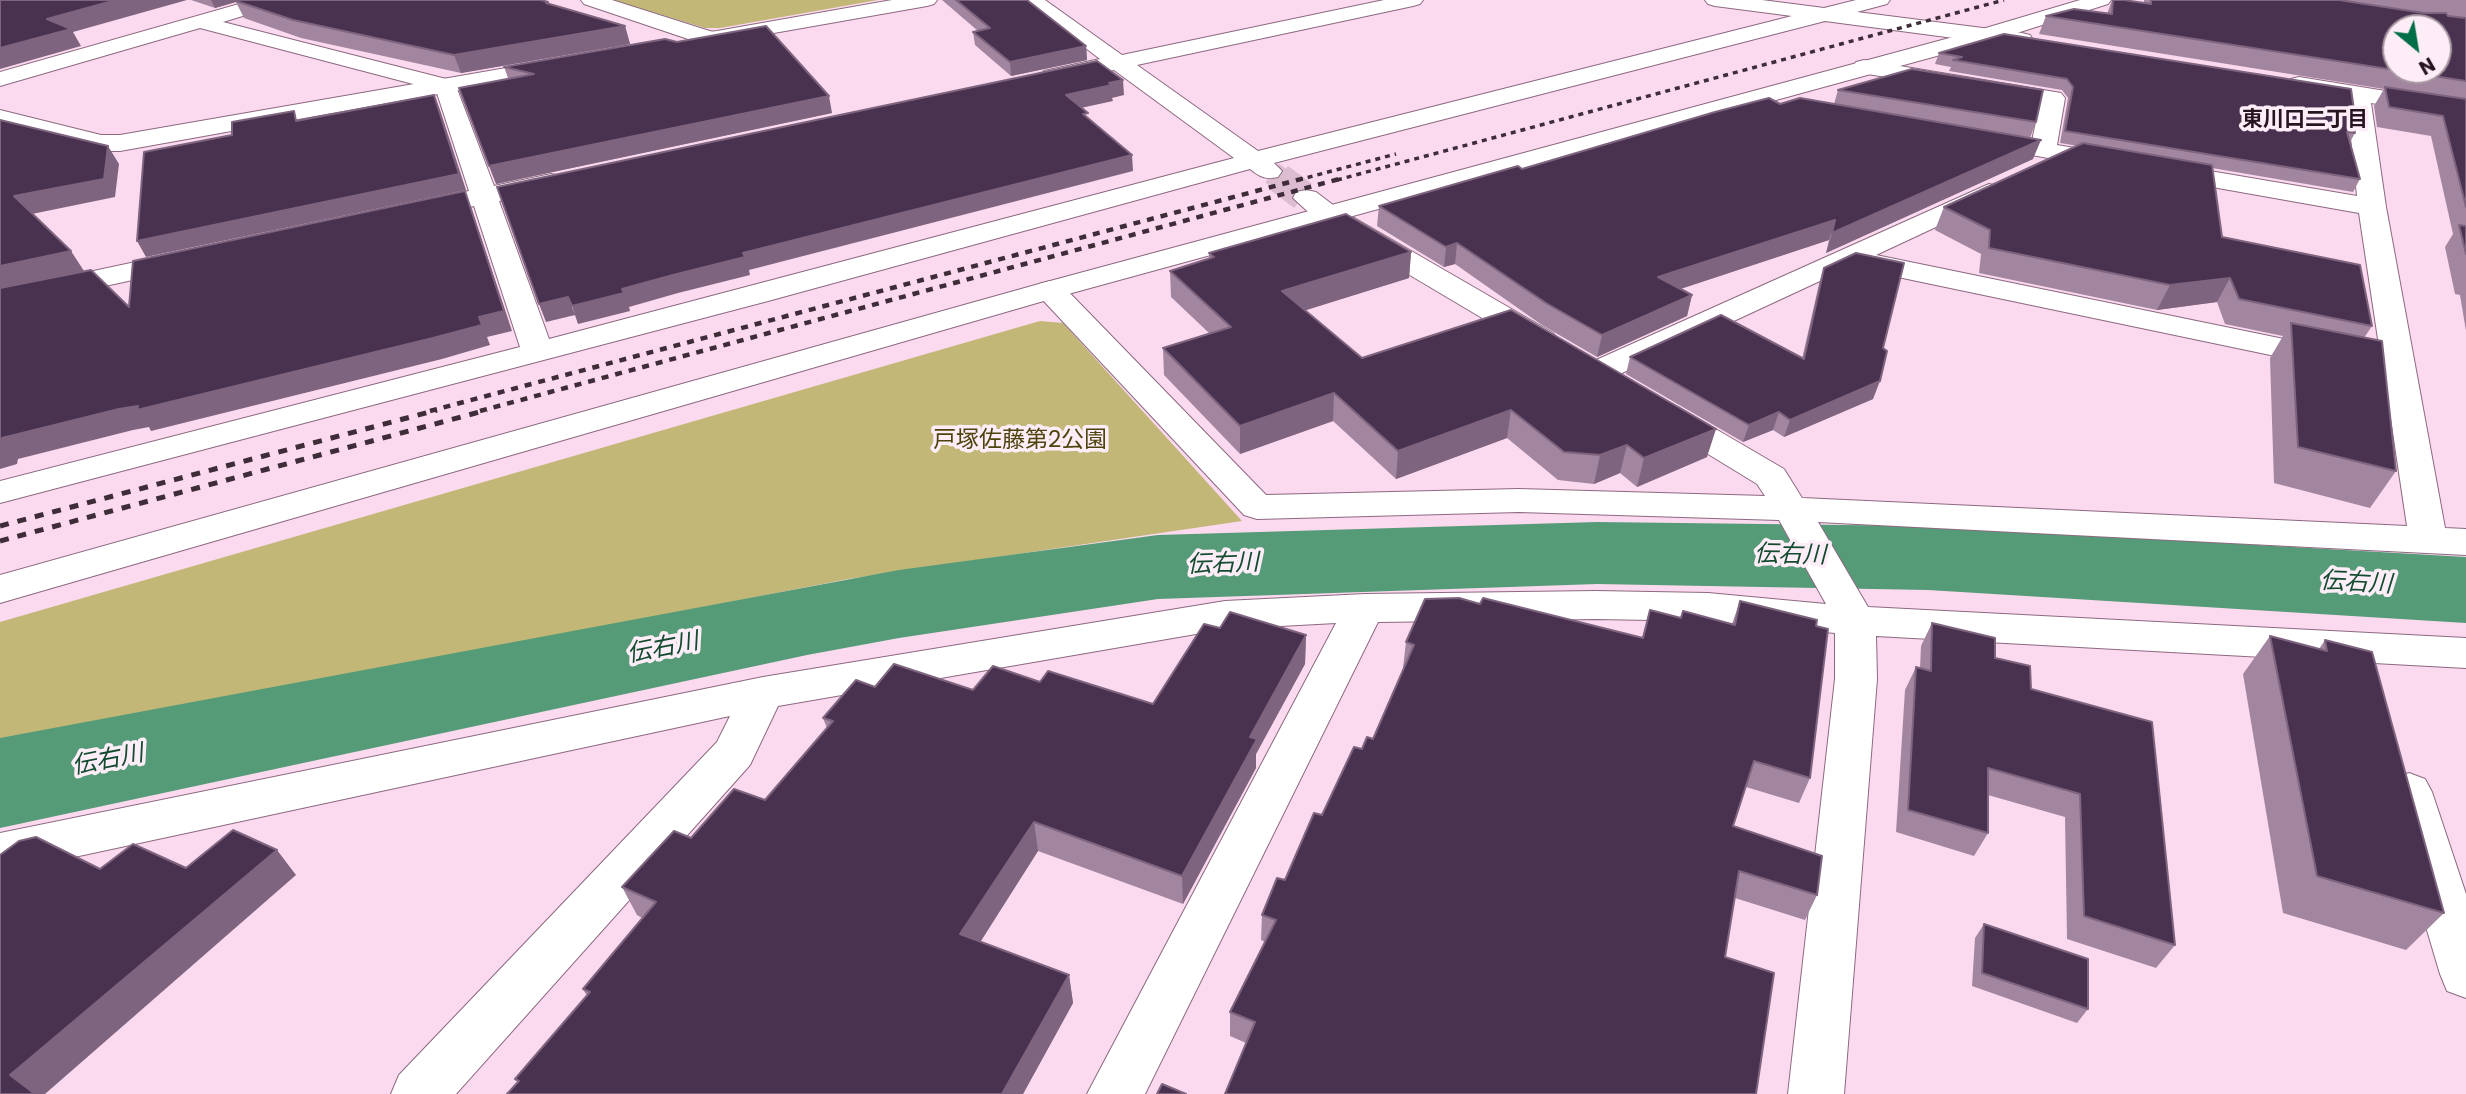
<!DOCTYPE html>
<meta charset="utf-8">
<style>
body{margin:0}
#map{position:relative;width:2466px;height:1094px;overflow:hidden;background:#fbdaef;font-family:Poppins,sans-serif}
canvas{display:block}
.north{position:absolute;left:2382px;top:14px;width:70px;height:70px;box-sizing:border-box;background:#fdedf7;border:2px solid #a697a1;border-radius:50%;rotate:150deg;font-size:19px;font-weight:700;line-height:28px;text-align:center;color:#24151f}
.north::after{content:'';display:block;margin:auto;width:24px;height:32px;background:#006e46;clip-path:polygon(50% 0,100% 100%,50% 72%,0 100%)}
</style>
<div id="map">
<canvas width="2466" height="1094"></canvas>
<div class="north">N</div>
</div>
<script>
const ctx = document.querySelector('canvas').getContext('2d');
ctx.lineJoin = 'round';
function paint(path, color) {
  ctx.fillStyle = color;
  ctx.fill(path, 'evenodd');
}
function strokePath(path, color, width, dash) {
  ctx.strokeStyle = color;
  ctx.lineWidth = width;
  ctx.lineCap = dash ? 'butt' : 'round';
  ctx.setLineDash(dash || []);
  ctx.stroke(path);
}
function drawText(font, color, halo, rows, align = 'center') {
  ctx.font = font + ' Poppins,"Noto Sans JP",sans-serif';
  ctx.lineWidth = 7;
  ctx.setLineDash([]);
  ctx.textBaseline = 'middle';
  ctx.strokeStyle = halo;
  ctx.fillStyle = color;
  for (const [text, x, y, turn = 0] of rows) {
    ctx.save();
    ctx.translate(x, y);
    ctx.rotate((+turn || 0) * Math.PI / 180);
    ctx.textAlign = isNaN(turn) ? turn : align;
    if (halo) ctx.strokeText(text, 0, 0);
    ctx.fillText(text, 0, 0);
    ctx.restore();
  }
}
const green = new Path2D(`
 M613 0H878L720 28H705Z
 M1040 321 1063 323 1242 521 848 579 0 744V622Z`);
const stream = new Path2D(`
 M808 592 816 598 813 624H801L799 620 800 598Z`);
const river = new Path2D(`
 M1597 522 1928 526 2466 557V623L1928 590 1597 584 1158 599 899 638 807 655 0 828V738L899 570 1158 535Z`);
const streetTunnelFar1 = new Path2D(`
 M1272 173 1282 180`);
const streetTunnel = new Path2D(`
 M1279 178 1306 198`);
const street = new Path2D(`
 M253 0H285L282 4 223 22 454 81 494 186 551 174 560 176 564 182 560 188 499 201 549 339 1234 158 1114 70 1052 83 1044 81 1041 76 1044 71 1100 59 1022 0H1045L1122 55 1384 0H1423L1420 4 1413 6 1137 65 1258 151 1792 16 1715 6 1708 4 1705 0H1762L1824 8 1856 0H1890L1887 4 1857 12 2022 33 2030 35 2033 40 2030 45 2022 47 1825 21 1274 163 1282 171 1278 177C1266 180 1260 177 1250 169L768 301 0 503V481L520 347 474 206 418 218 408 216 404 210 408 204 469 191 436 90 200 28 0 86V72Z
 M581 0H612L716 33 719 38 716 43H700L584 4Z
 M1864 60 2061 93 2065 98 2057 145 2357 196 2347 99 2291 89 2287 84 2291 79 2299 77 2466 104V118L2371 103 2386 207 2445 528 2466 529V555L1818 522 1868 607 2466 638V668L1876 636 1877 679 1844 1094H1788L1835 679V633L1708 621 1596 619 1378 622 1145 1094H1087L1336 623 1225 629 778 706 750 765 456 1094H391L399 1075 717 742 730 716 0 873V833L763 677 1225 601 1365 594 1596 591 1708 593 1826 604 1779 520 1519 512 1257 519 1244 515 1039 296 1035 290 1039 284 1050 281 1061 284 1266 495 1519 489 1765 496 1757 484 1654 421 1649 414 1654 407 1666 404 1678 407 1784 469 1802 498 2407 526 2385 379 1850 267 1609 379 1597 382 1585 379 1581 372 1585 365 1989 184 1998 186 2002 192 1998 198 1876 255 2381 359 2359 213 1975 145 1971 140 1975 135 1984 132 2032 141 2040 103 1856 72 1853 67 1856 62Z
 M1306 190 1316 192 1337 208 1553 333 1558 340 1553 347 1542 349 1531 347 1317 220 1293 198 1296 192Z
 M182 252 192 255 197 261 192 267 0 309V291Z
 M2409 773 2425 779 2432 792 2466 894V998L2447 991 2440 974 2386 792 2393 779Z`);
const secondary = new Path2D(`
 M892 0H937L934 4 927 6 717 43 709 42 706 37 709 32 717 31Z
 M2080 0H2111L2108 4 1995 40 1061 296 0 603V575L1039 284 1979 30Z
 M558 59 566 61 569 66 566 71 120 151H101L0 124V110L101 135H120Z`);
const railFar2 = new Path2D(`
 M1298 180 1396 154
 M1337 180 2004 0`);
const railFar1 = new Path2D(`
 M430 411 1305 178
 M480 411 1343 178`);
const rail = new Path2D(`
 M0 526 437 410
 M0 541 487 410`);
const wall = new Path2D(`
 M191 0H541L549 4 625 26 630 44 461 73 301 38 244 18 236 2 215 8Z
 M942 0H1027L1086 46 1087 60 1011 76 975 45 973 32 978 31Z
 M2112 0H2124L2144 3V0H2466V331L2460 295 2455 294 2445 247 2453 234 2431 136 2377 127 2374 106 2384 89 2039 34 2046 16 2107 14Z
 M1939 53 2354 110 2350 115 2355 133 2350 142 2360 179 2353 192 2212 168 2222 237 2372 326 2364 338 2396 471 2370 508 2274 483 2270 358 2283 336 2225 324 2217 302 2157 310 1979 273 1981 254 1935 230 1944 207 2078 146 2060 143 2068 98 2062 90 1949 71 1951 67 1935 64Z
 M504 67 832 113 496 184 508 78Z
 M1838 90 2036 122 2030 138 2033 159 1826 253 1829 240 1680 289 1692 295 1687 316 1597 357 1542 325 1455 264 1444 267 1377 226 1379 206 1522 169 1780 104H1834Z
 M1411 252 1409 278 1305 310 1362 358 1707 457 1637 487 1620 473 1594 484 1558 480 1507 438 1396 479 1333 421 1240 454 1164 375 1163 348 1209 333 1171 297 1170 271 1209 259V253Z
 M1824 268 1883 348 1873 399 1784 437 1773 430 1743 442 1626 374 1630 357 1802 359 1819 284Z
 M1740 601 1810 778 1799 803 1746 787 1733 826 1817 895 1805 920 1735 898 1246 1043 1230 1036V1012L1265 942 1261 940 1262 915 1285 880 1362 749 1373 739 1404 668H1403L1406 642 1480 604 1642 638 1650 610 1681 618 1732 624Z
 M1932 623 1995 658 2031 689 2175 945 2156 968 2067 939 2065 817 1988 795V833L1974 856 1896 832 1905 690 1916 667 1920 668 1921 646Z
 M1220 628 1306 635 1305 664 1256 754V768L1183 904 1038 851 980 942 1069 975 1073 1003 1023 1094H507L518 1082 515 1079 587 996 583 989 642 918 637 915 622 887 691 838 765 800 827 728 823 718 875 687 973 690 1040 682 1153 704Z
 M2270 636 2319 649 2325 640 2444 913 2406 950 2283 913 2243 674Z
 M1984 924 2088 1009 2077 1023 1972 986 1975 938Z`);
const shadedWall = new Path2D(`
 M116 0H187L73 32 81 46 0 69V48L47 19Z
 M211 0H243L215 8Z
 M625 26 630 44 461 73 454 55Z
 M1086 46 1087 60 1011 76 1010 62Z
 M1123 80 1124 95 1112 98 1113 101 1067 111 1066 95Z
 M434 95 440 110 466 190 146 257 137 241Z
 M829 96 832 113 496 184 489 166Z
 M2041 140 2033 159 1826 253 1832 233Z
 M108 146 119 164 115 197 27 215 14 196Z
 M1132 155 1133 171 749 270 750 275 678 293 629 307 630 311 578 324 572 306 622 289 743 253Z
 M465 191 472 210 512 331 487 337 490 345 442 359 151 431 149 427 133 430 18 459 17 464 0 469V443L2 438 479 317Z
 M1835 220 1829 240 1653 298 1658 277Z
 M1457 243 1455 264 1444 267 1446 247Z
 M71 251 84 271 0 288V266Z
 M1411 252 1409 278 1281 318 1282 291Z
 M2230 278 2217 302 2157 310 2170 285Z
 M1692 295 1687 316 1597 357 1602 335Z
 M568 297 575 315 546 322 539 304Z
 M1880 381 1873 399 1784 437 1790 420Z
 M1334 393 1333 421 1240 454V426Z
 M1511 410 1507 438 1396 479 1398 451Z
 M1779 412 1773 430 1743 442 1749 425Z
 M1716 429 1707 457 1637 487 1644 458Z
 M1627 445 1620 473 1594 484 1600 455Z
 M1306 635 1305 664 1256 754V768L1183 904 1182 876 1250 737Z
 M1034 822 1038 851 967 963 960 934Z
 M277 850 296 875 45 1094H33L10 1075Z
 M1069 975 1073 1003 1023 1094H1002Z`);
const building = new Path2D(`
 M0 0H116L47 19 71 29 0 48Z
 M240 0H541L548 2 546 3 625 26 454 55 293 20 236 1Z
 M956 0H1027L1086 46 1010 62 973 32 990 28Z
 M2113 0H2124L2151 4V0H2339L2424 13H2446L2448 16 2466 18V81L2046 16 2074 9 2112 14ZM2396 28H2438V70H2396Z
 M766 26 829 96 489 166 459 88 534 74 504 67 665 39 677 42Z
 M2004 34 2351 89 2354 110 2349 109 2355 133 2347 132 2360 179 2065 131 2073 87 2067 79 1953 60 1962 57 1939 53Z
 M1097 61 1123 80 1109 83 1112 85 1066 95 1088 113 1083 114 1132 155 743 253 745 257 673 275 622 289 624 293 572 306 568 297 539 304 497 187Z
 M1912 69 2043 90 2036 122 1838 90Z
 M2385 87 2466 99V207L2443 116 2389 107Z
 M434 95 459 174 137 241 144 152 232 135V122L294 111 296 121Z
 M1769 98 1780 104 1800 98 2041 140 1832 233 1835 220 1658 277 1692 295 1602 335 1546 303 1457 243 1446 247 1379 206 1518 166 1522 169 1715 112Z
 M0 120 108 146 104 179 14 196 71 251 0 266Z
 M2083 143 2212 165 2222 237 2360 265 2372 326 2239 299 2230 278 2170 285 1989 248 1990 230 1944 207Z
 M465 191 504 311 479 317 482 325 433 338 137 410 138 406 119 409 2 438 1 443H0V288L91 270 129 307 133 261Z
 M1346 214 1411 252 1282 291 1362 358 1511 310 1716 429 1644 458 1627 445 1600 455 1564 452 1511 410 1398 451 1334 393 1240 426 1163 348 1231 327 1170 271 1214 257 1209 253Z
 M2459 225 2466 226V254Z
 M1856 253 1904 263 1883 348 1887 351 1880 381 1790 420 1779 412 1749 425 1630 357 1721 315 1804 359 1824 268Z
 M2291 323 2382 341 2396 471 2298 447Z
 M1459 598 1480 604 1483 598 1643 638 1650 610 1681 618 1683 611 1735 625 1740 601 1817 620 1816 626 1828 629 1810 778 1754 761 1733 826 1822 856 1817 895 1739 871 1725 957 1774 973 1756 1094H1225L1255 1022 1230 1012 1276 920 1262 915 1277 878 1285 880 1314 813 1322 815 1354 747 1362 749 1367 737 1373 739 1414 645 1406 642 1425 599Z
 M1230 612 1306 635 1250 737 1257 739 1182 876 1034 822 960 934 1069 975 1002 1094H507L519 1081 515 1079 590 992 583 989 656 902 622 887 674 831 691 838 734 789 765 800 833 721 823 718 856 680 875 687 894 664 973 690 993 666 1040 682 1048 671 1153 704 1204 624 1220 628Z
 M1932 623 1995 638V658L2030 666 2031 689 2152 722 2175 945 2084 916 2080 794 1988 768V833L1908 810 1916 667 1931 671Z
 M2270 636 2327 651 2325 640 2372 652 2444 913 2317 876Z
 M233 830 277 850 10 1075 35 1094H0V855L19 841 36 837 100 869 133 844 186 868Z
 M1984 924 2088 959V1009L1982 973Z
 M1162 1084 1186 1094H1157Z`);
const farNeighbourhoodnames = [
 ["東川口二丁目",2305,121]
];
const parkNames = [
 ["戸塚佐藤第2公園",1020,441]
];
const waterNames = [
 ["伝右川",1790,556,1],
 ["伝右川",1223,565,-2],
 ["伝右川",2356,584,3],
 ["伝右川",663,649,-11],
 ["伝右川",108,761,-11]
];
paint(green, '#c2b777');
paint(stream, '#559b77');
paint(river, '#559b77');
strokePath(streetTunnelFar1, '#dbbcd0', 23, [23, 11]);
strokePath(streetTunnel, '#dbbcd0', 30, [30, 15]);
strokePath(street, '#8c6980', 2);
strokePath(secondary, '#8c6980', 2);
paint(street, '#fff');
paint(secondary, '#fff');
strokePath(railFar2, '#3e2d38', 3.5, [5, 5]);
strokePath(railFar1, '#3e2d38', 4.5, [7, 7]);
strokePath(rail, '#3e2d38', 5, [9, 9]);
paint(wall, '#a2869f');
paint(shadedWall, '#7e647f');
paint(building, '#49324f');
strokePath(building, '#7e647f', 2);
drawText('bold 21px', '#24151f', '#fdedf7', farNeighbourhoodnames);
drawText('23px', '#4d440d', '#fdedf7', parkNames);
drawText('italic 24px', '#134b31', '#fdedf7', waterNames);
</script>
